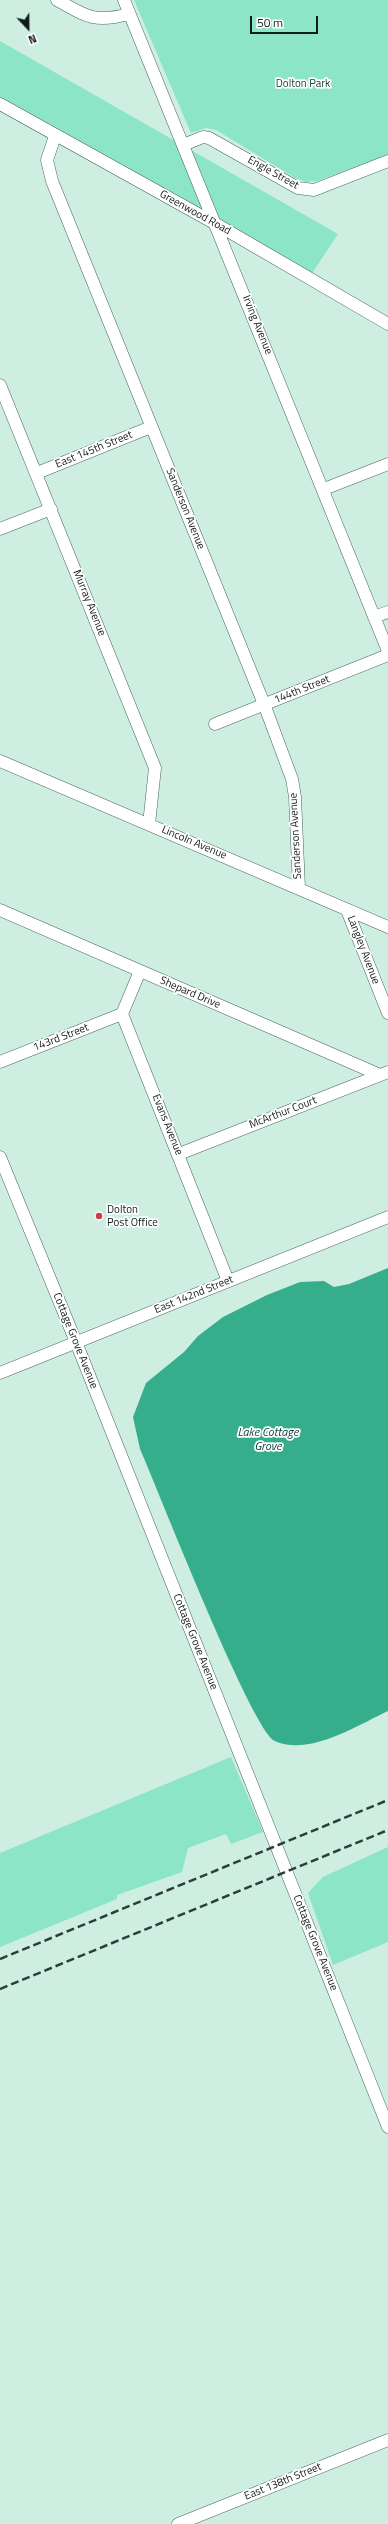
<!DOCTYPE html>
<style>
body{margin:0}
#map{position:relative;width:388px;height:2524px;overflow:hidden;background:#cdeee1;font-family:"Titillium Web",sans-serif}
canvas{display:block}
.north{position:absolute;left:8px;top:8px;width:40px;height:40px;-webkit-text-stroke:3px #fff;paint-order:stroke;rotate:158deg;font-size:11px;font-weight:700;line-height:16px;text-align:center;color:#101c18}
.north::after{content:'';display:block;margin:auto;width:14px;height:18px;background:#101c18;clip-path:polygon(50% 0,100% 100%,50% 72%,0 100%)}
.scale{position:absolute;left:250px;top:16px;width:68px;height:18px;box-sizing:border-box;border:2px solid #101c18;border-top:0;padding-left:5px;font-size:12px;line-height:14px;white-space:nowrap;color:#101c18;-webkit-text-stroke:3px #fff;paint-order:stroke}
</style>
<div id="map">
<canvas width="388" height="2524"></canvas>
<div class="north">N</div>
<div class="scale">50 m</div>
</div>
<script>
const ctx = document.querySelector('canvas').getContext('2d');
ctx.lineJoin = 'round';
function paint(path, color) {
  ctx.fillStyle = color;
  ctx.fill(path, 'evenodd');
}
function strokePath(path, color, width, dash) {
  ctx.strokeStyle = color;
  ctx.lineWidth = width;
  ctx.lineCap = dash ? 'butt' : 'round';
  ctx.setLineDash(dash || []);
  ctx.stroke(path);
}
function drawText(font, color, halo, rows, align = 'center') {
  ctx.font = font + ' "Titillium Web",sans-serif';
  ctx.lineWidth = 3.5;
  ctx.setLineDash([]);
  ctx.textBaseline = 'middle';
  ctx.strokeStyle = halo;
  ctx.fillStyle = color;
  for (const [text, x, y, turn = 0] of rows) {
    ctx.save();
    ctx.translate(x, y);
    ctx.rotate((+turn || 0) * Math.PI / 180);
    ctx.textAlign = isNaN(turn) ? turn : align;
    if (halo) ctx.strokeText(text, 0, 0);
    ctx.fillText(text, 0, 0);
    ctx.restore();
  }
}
const green = new Path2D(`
 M134 0H388V155L317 181 306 182 295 178 216 130 206 128 191 133Z
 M0 41 338 234 309 278 0 102Z
 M231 1757 263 1832 231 1844 226 1834 188 1848 182 1872 117 1895V1899L0 1947V1853Z
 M388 1847V1942L333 1965 308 1893 323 1877Z`);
const water = new Path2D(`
 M388 1268V1711C358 1725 308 1757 275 1741 252 1731 157 1487 140 1449L133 1417 146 1383 184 1352 198 1336 223 1317 267 1295 300 1282 324 1281 334 1287 349 1284Z`);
const minor = new Path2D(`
 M57 0C87 17 95 23 129 14
 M124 0 388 651
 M0 104 216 224 388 324
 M55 136 47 160 52 181 264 704 292 779 295 797 299 888
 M183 145 203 137 209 138 298 188 314 190 388 161
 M0 385 155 768 149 824
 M37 473 151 427
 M324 489 388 464
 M0 529 51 509
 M374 617 388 612
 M215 724 388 655
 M0 761 388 927
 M0 910 380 1075
 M347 910 388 1013
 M140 971 122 1014 228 1281
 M0 1062 122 1014
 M179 1154 388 1072
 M0 1157 76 1342 388 2127
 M0 1373 388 1217
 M178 2524 388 2440`);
const rail = new Path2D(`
 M0 1959 388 1800
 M0 1989 388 1830`);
const markers = [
 [99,1216,4,"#cc3c4b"]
];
const parkNames = [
 ["Dolton Park",303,84]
];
const streetNames = [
 ["Engle Street",273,173,29],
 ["Greenwood Road",195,213,29],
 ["Irving Avenue",257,325,68],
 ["East 145th Street",94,450,-22],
 ["Sanderson Avenue",185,509,68],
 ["Murray Avenue",89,603,68],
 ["144th Street",302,690,-22],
 ["Sanderson Avenue",296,836,-93],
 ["Lincoln Avenue",194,843,23],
 ["Langley Avenue",363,950,69],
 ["Shepard Drive",190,993,23],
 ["143rd Street",61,1038,-21],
 ["McArthur Court",283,1113,-21],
 ["Evans Avenue",167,1125,68],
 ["East 142nd Street",194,1295,-22],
 ["Cottage Grove Avenue",75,1341,68],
 ["Cottage Grove Avenue",195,1642,68],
 ["Cottage Grove Avenue",315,1943,68],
 ["East 138th Street",283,2482,-22]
];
const poiNames = [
 ["Dolton",107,1210],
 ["Post Office",107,1223]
];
const waterNames = [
 ["Lake Cottage",268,1433],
 ["Grove",268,1447]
];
paint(green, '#8ce5c6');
paint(water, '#36ae8b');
strokePath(minor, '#476459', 13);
strokePath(minor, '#fff', 12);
strokePath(rail, '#2e3d38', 2.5, [8, 4]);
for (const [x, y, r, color] of markers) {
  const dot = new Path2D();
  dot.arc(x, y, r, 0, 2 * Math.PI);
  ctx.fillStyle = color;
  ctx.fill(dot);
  strokePath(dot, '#fff', 1.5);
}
drawText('11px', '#0c3f31', '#fff', parkNames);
drawText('11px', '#101c18', '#fff', streetNames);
drawText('11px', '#101c18', '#fff', poiNames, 'left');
drawText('italic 12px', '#0e4132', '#fff', waterNames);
</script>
